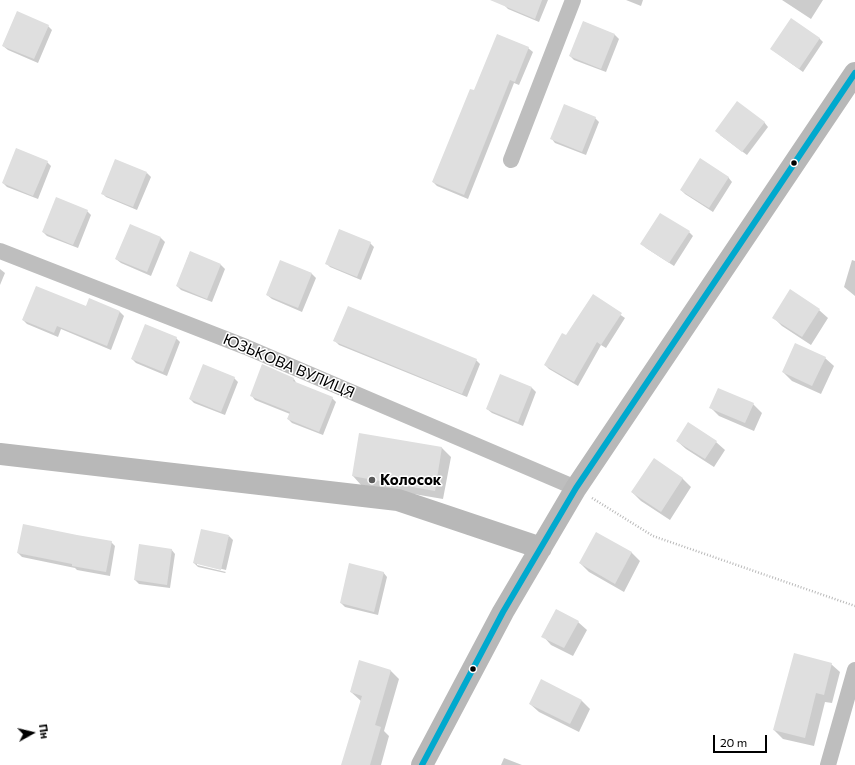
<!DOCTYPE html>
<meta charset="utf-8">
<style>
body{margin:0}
#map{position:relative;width:855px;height:765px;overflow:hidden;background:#fff;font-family:Commissioner,sans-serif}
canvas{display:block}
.north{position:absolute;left:12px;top:713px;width:40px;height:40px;-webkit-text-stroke:3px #fff;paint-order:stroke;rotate:82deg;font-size:11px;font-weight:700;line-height:16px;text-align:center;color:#000}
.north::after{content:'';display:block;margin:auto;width:14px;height:18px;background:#000;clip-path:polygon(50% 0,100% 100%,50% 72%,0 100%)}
.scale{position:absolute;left:713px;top:735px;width:54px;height:18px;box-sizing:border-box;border:2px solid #000;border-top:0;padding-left:5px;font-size:12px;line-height:14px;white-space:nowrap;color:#000;-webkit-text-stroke:3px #fff;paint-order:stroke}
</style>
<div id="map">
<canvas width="855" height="765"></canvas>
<div class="north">Пн</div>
<div class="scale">20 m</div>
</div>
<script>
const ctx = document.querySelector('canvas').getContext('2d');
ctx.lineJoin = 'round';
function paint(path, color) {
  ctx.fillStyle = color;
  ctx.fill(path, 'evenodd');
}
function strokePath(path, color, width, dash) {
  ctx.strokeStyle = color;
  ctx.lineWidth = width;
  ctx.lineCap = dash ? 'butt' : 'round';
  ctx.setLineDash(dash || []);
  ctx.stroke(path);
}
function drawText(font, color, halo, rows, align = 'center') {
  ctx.font = font + ' Commissioner,sans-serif';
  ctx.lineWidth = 3;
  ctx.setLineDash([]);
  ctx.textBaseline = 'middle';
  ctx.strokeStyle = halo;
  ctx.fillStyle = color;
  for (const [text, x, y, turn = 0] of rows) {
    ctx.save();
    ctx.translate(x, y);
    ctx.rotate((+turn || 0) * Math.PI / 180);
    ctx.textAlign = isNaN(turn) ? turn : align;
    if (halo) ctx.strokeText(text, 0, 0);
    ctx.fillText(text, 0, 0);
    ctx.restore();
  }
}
const shadow = new Path2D(`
 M506 0H548L539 22 508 9 504 5Z
 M626 0H643L641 6Z
 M782 0H823L811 19Z
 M584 22 615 35 619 39 606 72 574 60 570 56Z
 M48 26 52 30 38 63 8 50 3 46Z
 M819 38 823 42 803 72 771 49Z
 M528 48 533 52 519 85 514 83 468 199 437 186 433 182 475 92Z
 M595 118 599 122 586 155 555 143 551 138Z
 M764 122 768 127 747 155 720 135Z
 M47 162 51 166 38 199 7 187 3 183Z
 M147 173 151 177 137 210 106 197 102 193Z
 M728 177 732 182 713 212 685 194 681 190Z
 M87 211 91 215 78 248 47 236 43 232Z
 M130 226 161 238 165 242 151 276 121 263 116 259Z
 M689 232 693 236 674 266 646 248 642 244Z
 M370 243 374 247 361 280 330 267 326 263Z
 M190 252 221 265 225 269 212 302 181 290 177 286Z
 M852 260 855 261V296L844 287Z
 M281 262 312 274 316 278 302 312 272 299 267 295Z
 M0 269 5 273 0 285Z
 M593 296 625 318 606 348 601 345 578 386 549 369 545 365 567 336Z
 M89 300 120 312 124 316 111 350 61 329 58 337 27 324 23 320 86 307Z
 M819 310 828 318 811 345 782 326 773 317Z
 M176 338 180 342 167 376 136 363 132 359Z
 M335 341 476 360 480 364 467 397 339 345Z
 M825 358 834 366 821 394 792 381 783 372Z
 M501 376 532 388 536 392 523 426 492 413 487 409Z
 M234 378 238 382 225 415 194 403 190 399Z
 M294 379 297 384 332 398 336 402 323 435 292 423 288 419 290 414 255 400 251 395Z
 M753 404 762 413 754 431 719 416 711 408Z
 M360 434 442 448 451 457 443 499 361 485 353 476Z
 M677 441 716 442 725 450 714 467 686 449Z
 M682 478 691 487 670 520 641 501 632 492Z
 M229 536 233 540 226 570 197 563V565L226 572 225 573 198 567 194 563Z
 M111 542 115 546 110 576 77 570 75 568 22 557 18 553Z
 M171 549 175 554 170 588 139 584 135 580Z
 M631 552 640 561 624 592 589 572 580 563Z
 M383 572 387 577 378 615 345 607 341 603Z
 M578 622 587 630 573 656 551 645 543 636Z
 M831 664 840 672 832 703 825 702 814 746 783 739 774 730Z
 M390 670 399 679 384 731 389 736 381 765H345L361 701 351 692Z
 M582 701 590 709 579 732 539 712 530 704Z
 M504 758 522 765H501Z`);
const building = new Path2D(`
 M490 0H542L535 19Z
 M17 11 49 25 34 59 2 46Z
 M791 18 820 38 799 69 770 49Z
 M583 21 615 34 601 69 569 56Z
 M497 34 529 47 515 82 510 80 464 195 432 182 470 89 474 90Z
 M737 101 765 122 742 152 715 131Z
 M564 104 596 117 582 152 550 139Z
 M16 148 48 161 33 196 2 183Z
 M700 158 729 177 709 208 680 190Z
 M115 159 147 172 133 207 101 194Z
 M56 197 88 210 73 245 42 232Z
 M660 213 690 231 669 263 640 244Z
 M130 224 161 237 147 272 115 259Z
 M339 229 371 242 357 277 325 264Z
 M190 251 221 264 207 299 176 286Z
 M280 260 312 273 298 308 266 295Z
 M36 286 86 306 89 298 120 311 107 346 57 326 54 333 22 320Z
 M790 289 820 309 802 337 772 318Z
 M593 294 622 313 601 345 597 342 574 382 544 365 562 333 566 335Z
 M348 306 477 359 462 394 333 341Z
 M145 324 177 337 163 372 131 359Z
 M795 343 826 357 812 386 782 372Z
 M203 364 235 377 221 412 189 399Z
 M262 364 294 378 293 381 333 397 319 432 287 419 290 412 250 396Z
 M500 374 532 387 518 422 486 409Z
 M718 388 754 403 745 423 709 408Z
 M688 422 717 441 705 459 676 441Z
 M359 433 442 447 435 491 352 476Z
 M654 458 683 478 661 512 631 492Z
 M23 524 77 535 112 541 106 572 72 566V564L17 553Z
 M201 529 229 535 221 570 193 563Z
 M596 532 632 552 615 584 579 563Z
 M139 544 172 549 167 585 134 580Z
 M349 563 384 572 374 612 340 603Z
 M556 609 579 621 564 648 541 637Z
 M794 653 832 663 824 695 816 693 805 738 773 730Z
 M359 660 391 670 375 725 381 727 370 765H341L362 696 350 692Z
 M541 679 582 700 570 724 529 704Z`);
const path = new Path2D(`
 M592 498 653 536 855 606`);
const minor = new Path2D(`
 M511 160 573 0
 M0 251 246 347 576 488
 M828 765 855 670`);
const secondary = new Path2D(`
 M0 454 398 500 541 548
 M422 765 503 612 576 488 855 73`);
const bus1 = new Path2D(`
 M422 765 503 612 576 488 855 73`);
const markers = [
 [794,163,3.5,"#000"],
 [372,480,4,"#595959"],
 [473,669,3.5,"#000"]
];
const streetNames = [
 ["ЮЗЬКОВА ВУЛИЦЯ",289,366,23]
];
const poiNames = [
 ["Колосок",380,480]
];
paint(shadow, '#0003');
paint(building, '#dfdfdf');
strokePath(path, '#b9b9b9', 2.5, [1, 2]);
strokePath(minor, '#bebebe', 16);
strokePath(secondary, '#b8b8b8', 22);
strokePath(bus1, '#00a9ce', 6);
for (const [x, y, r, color] of markers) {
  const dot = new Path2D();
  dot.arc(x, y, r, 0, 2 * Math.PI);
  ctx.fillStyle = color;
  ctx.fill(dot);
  strokePath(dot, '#fff', 1.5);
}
drawText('15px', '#000', '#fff', streetNames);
drawText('bold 15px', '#000', '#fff', poiNames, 'left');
</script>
